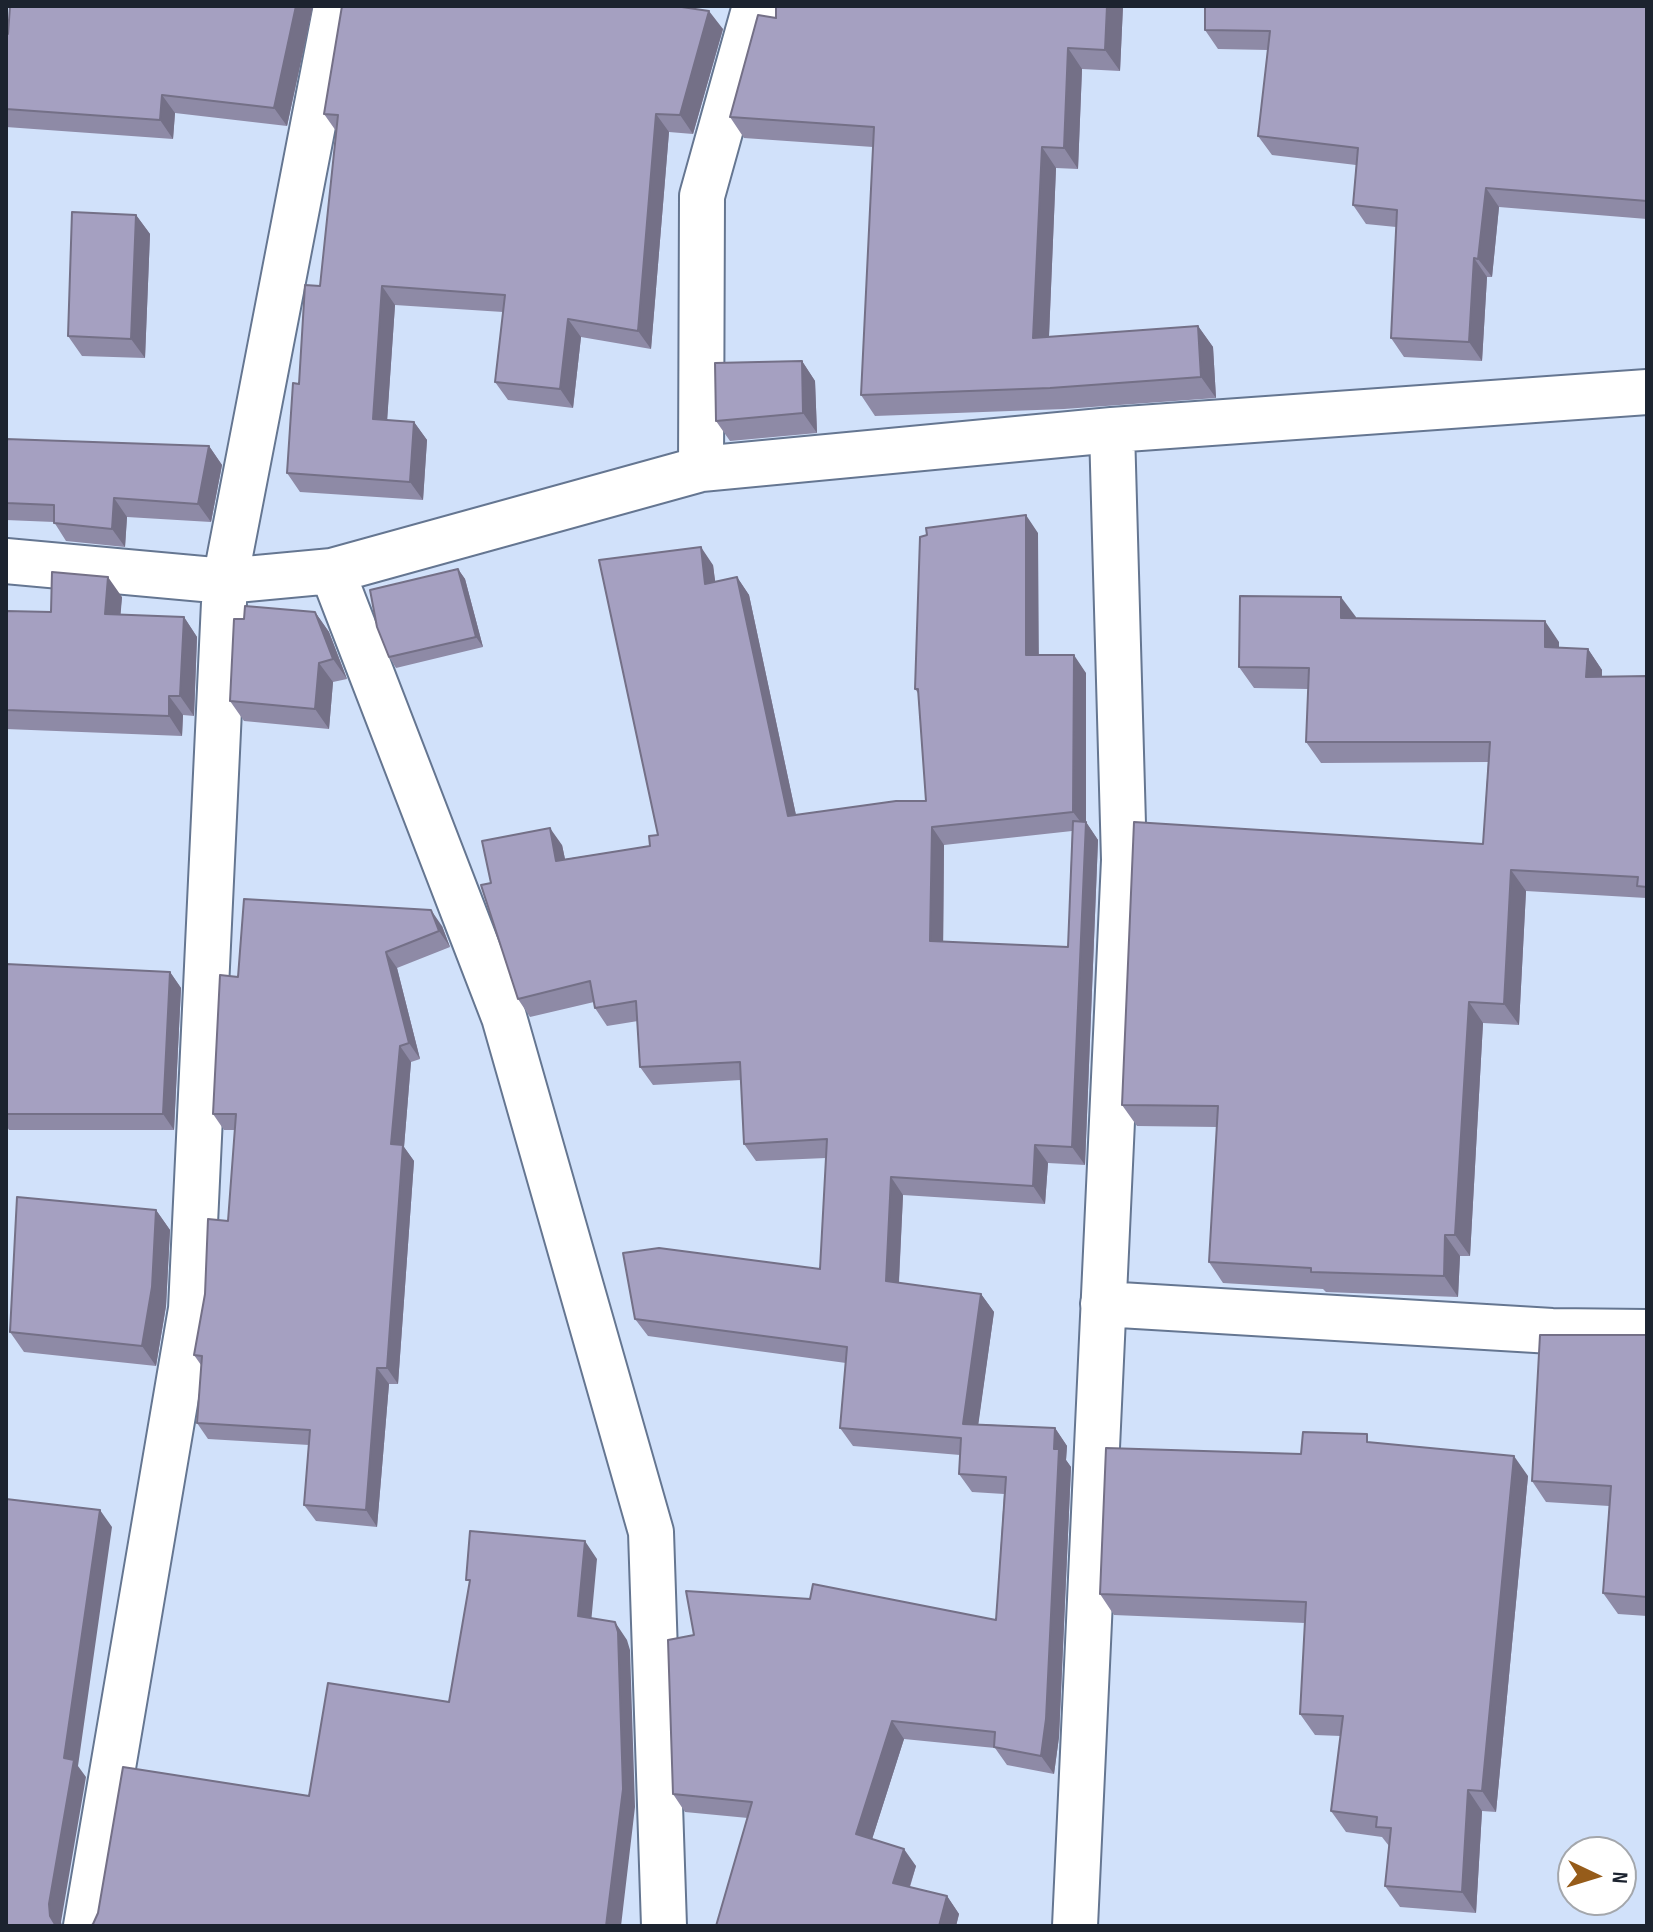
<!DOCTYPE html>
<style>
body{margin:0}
#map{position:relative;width:1653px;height:1932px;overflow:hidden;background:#d1e1fa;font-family:"Sofia Sans Condensed",sans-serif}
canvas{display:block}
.frame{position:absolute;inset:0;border:8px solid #1c232f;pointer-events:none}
.north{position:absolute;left:1557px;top:1836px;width:80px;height:80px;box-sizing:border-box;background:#fff;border:2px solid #a4a7ac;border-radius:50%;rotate:94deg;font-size:22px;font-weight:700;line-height:32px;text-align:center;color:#1c232f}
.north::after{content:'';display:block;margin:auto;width:28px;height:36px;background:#965c1a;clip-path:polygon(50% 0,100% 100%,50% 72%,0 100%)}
</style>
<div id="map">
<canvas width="1653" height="1932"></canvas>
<div class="frame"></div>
<div class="north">N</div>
</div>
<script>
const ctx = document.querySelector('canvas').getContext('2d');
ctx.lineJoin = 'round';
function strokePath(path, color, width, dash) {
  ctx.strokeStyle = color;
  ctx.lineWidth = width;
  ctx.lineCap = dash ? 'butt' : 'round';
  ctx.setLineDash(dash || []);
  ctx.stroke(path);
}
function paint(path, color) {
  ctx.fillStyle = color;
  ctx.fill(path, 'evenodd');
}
const street = new Path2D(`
 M701 469 702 196 755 6
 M6 561 225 581 332 571 701 469 1112 430 1647 392
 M332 571 504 1017 651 1532 664 1926
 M1103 1304 1552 1331 1647 1332
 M86 1926 191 1309 225 581 336 6
 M1075 1926 1124 860 1112 430`);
const wall = new Path2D(`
 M313 6 287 126 175 113 173 139 6 127V34Z
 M342 6H687L686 8 723 29 693 134 669 132 651 349 581 337 573 408 508 400 495 382 503 312 395 305 387 420 414 422 427 440 423 500 300 492 287 473 299 384 320 286 336 131 324 114Z
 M1123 6 1120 71 1082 69 1078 169 1056 168 1049 337 1198 326 1213 347 1216 398 1064 409 875 416 861 395 873 147 744 138 730 117 776 18Z
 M1647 6V219L1499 207 1492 277H1487L1482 361 1404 357 1391 338 1396 227 1366 224 1353 205 1356 165 1272 155 1258 136 1268 50 1218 49 1205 30Z
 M136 215 150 234 145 358 82 356 68 336Z
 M802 361 815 381 817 433 730 441 716 421Z
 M6 439 209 446 222 465 211 522 127 517 125 547 66 541 54 522 6 520Z
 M1038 533V655L1086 673V822L1098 840 1085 1165 1048 1163 1045 1204 903 1195 899 1283 981 1294 994 1312 978 1424 1055 1428 1067 1446 1066 1460 1071 1467 1059 1737 1054 1774 1007 1765 995 1748 904 1739 872 1839 916 1866 910 1887 947 1896 959 1914 956 1926H716L748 1818 685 1812 673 1794 996 1620 1004 1494 972 1492 959 1474 960 1455 853 1446 840 1428 846 1363 648 1336 635 1319 820 1269 826 1158 756 1161 744 1144 741 1080 653 1085 640 1067 638 1021 607 1026 595 1008 594 1002 530 1017 518 999 491 883 562 845 565 859 650 846 658 835 713 565 715 582 737 577 749 595 796 815 926 801 918 693 915 689ZM1072 831 1068 947 943 942 944 845Z
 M458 569 465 579 483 647 396 668 389 657Z
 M122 597 120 615 184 617 197 637 194 716 183 715 182 736 6 729V611L51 612Z
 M315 612 329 632 347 679 333 682 329 729 244 721 230 701 244 619Z
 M1356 617V619L1559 642V648L1588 649 1602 670V676H1647V900L1646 898 1526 891 1519 1025 1483 1023 1470 1256H1460L1458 1297 1326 1292 1323 1289 1223 1283 1209 1262 1217 1127 1137 1126 1122 1105 1483 844 1488 762 1321 763 1306 742 1308 689 1254 688 1239 667Z
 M442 926 450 947 397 968 420 1059 411 1062 404 1147 414 1161 398 1384H389L377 1527 316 1521 304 1505 309 1445 208 1439 197 1423 201 1365 194 1355 228 1221 235 1130H224L213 1114 238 977Z
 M6 964 170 972 181 988 174 1130H9L6 1125Z
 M156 1210 170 1230 166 1306 156 1366 24 1352 10 1332Z
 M1647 1335V1616L1618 1614 1603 1593 1609 1506 1546 1502 1532 1481Z
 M1374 1443 1528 1476 1496 1812 1482 1811 1476 1913 1400 1907 1385 1886 1389 1846 1382 1837 1346 1832 1331 1811 1341 1736 1315 1735 1300 1714 1305 1623 1114 1615 1100 1594 1301 1454Z`);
const shadedWall = new Path2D(`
 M296 6H313L287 126 274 108Z
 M1107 6H1123L1120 71 1105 50Z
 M709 11 723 29 693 134 680 115Z
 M1068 48 1082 69 1078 169 1064 148Z
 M162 95 175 113 173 139 160 120Z
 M656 114 669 132 651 349 638 331Z
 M1042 147 1056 168 1048 359 1033 338Z
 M1486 188 1499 207 1492 277 1478 259Z
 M136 215 150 234 145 358 131 339Z
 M1474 258 1487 277 1482 361 1469 342Z
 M382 286 395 305 386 437 373 419Z
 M568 319 581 337 573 408 560 389Z
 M1198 326 1213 347 1216 398 1201 377Z
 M802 361 815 381 817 433 803 413Z
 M414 422 427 440 423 500 410 482Z
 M209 446 222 465 211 522 198 504Z
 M114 498 127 517 125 547 112 529Z
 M1026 515 1038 533 1039 673 1026 655Z
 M701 547 713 565 718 602 705 584Z
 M458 569 465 579 483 647 476 637Z
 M108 577 122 597 119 634 105 614Z
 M737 577 749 595 800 834 788 816Z
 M1341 597 1356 617V639L1341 618Z
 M315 612 329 632 347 679 333 659Z
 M184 617 197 637 194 716 180 696Z
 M1545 621 1559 642V668L1545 647Z
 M1588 649 1602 670 1601 698 1586 677Z
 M1074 655 1086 673V828V822L1098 840 1085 1165 1072 1147 1086 829 1073 812Z
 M319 663 333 682 329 729 315 709Z
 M169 696 183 715 182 736 169 716Z
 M932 827 944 845 943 959 930 941Z
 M550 828 562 845 569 878 556 861Z
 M1511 870 1526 891 1519 1025 1504 1004Z
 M431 910 442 926 450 947 439 931Z
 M386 952 397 968 420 1059 409 1043Z
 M170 972 181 988 174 1130 163 1114Z
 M1469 1002 1483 1023 1470 1256 1455 1235Z
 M400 1046 411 1062 404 1147 414 1161 398 1384 387 1368 391 1144Z
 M1035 1145 1048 1163 1045 1204 1033 1186Z
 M891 1177 903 1195 898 1298 886 1281Z
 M156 1210 170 1230 166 1306 156 1366 142 1346Z
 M1445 1235 1460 1256 1458 1297 1444 1276Z
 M981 1294 994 1312 976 1441 963 1424Z
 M377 1368 389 1384 377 1527 366 1510Z
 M1055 1428 1067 1446 1066 1460 1071 1467 1059 1737 1054 1774 1041 1756Z
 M1514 1456 1528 1476 1496 1812 1482 1791Z
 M100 1510 112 1527 78 1766 86 1777 61 1922 62 1926H56L50 1916 49 1904 64 1758Z
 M585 1541 597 1559 590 1634 578 1616Z
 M615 1622 627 1640 630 1650 635 1807 621 1926H606Z
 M892 1721 904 1739 868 1852 856 1834Z
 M1468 1790 1482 1811 1476 1913 1462 1892Z
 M904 1849 916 1866 905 1901 893 1883Z
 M947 1896 959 1914 956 1926H939Z`);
const building = new Path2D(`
 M10 6H296L274 108 162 95 160 120 6 109V34H8Z
 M342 6H675L709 11 680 115 656 114 638 331 568 319 560 389 495 382 505 295 382 286 373 419 414 422 410 482 287 473 293 383 299 384 305 285 320 286 338 115 324 114Z
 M776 6H1107L1105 50 1068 48 1064 148 1042 147 1033 338 1198 326 1201 377 1050 388 861 395 874 127 730 117 758 15 776 18Z
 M1205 6H1647V201L1486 188 1478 259 1474 258 1469 342 1391 338 1397 210 1353 205 1358 148 1258 136 1270 31 1205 30Z
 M72 212 136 215 131 339 68 336Z
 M802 361 803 413 716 421 715 363Z
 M6 439 209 446 198 504 114 498 112 529 54 523V505L6 503Z
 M1026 515V655H1074L1073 812 932 827 930 941 1068 947 1073 821 1086 822 1072 1147 1035 1145 1033 1186 891 1177 886 1281 981 1294 963 1424 1055 1428 1054 1449H1059L1046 1719 1041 1756 994 1747 995 1732 892 1721 856 1834 904 1849 893 1883 947 1896 939 1926H716L752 1802 673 1794 668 1640 694 1635 686 1591 810 1599 813 1584 996 1620 1006 1477 959 1474 961 1438 840 1428 847 1347 635 1319 623 1253 659 1248 820 1269 827 1139 744 1144 740 1062 640 1067 636 1001 595 1008 590 981 518 999 481 885 491 883 482 841 550 828 556 861 650 846 649 836 658 835 599 560 701 547 705 584 737 577 788 816 896 801H926L918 689H915L920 537 927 535 926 528Z
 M458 569 476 637 389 657 377 627 370 590Z
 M52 572 108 577 105 614 184 617 180 696H169V716L6 710V611L51 612Z
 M1240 596 1341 597V618L1545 621V647L1588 649 1586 677 1647 676V887L1637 886 1638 877 1511 870 1504 1004 1469 1002 1455 1235H1445L1444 1276 1311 1272V1268L1209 1262 1218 1106 1122 1105 1134 822 1483 844 1490 742H1306L1309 668 1239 667Z
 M245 606 315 612 333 659 319 663 315 709 230 701 234 619H244Z
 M244 899 431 910 439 931 386 952 409 1043 400 1046 391 1144 403 1145 387 1368H377L366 1510 304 1505 310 1430 197 1423 202 1356 194 1355 205 1294 208 1219 228 1221 236 1114H213L220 975 238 977Z
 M6 964 170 972 163 1114H6Z
 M17 1197 156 1210 152 1287 142 1346 10 1332Z
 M1540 1335H1647V1597L1603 1593 1611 1486 1532 1481Z
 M1303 1432 1367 1434V1442L1514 1456 1482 1791 1468 1790 1462 1892 1385 1886 1391 1828 1376 1827 1377 1817 1331 1811 1343 1716 1300 1714 1306 1602 1100 1594 1106 1448 1301 1454Z
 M6 1499 100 1510 64 1758 74 1760 49 1904 50 1916 56 1926H6Z
 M470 1531 585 1541 578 1616 615 1622 618 1632 623 1789 606 1926H90L93 1924 98 1913 123 1767 309 1796 328 1683 449 1702 470 1580H466Z`);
strokePath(street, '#657691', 48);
strokePath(street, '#fff', 44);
paint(wall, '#8e8aa6');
paint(shadedWall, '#747087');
paint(building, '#a5a0c1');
strokePath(building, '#747087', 2);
</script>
